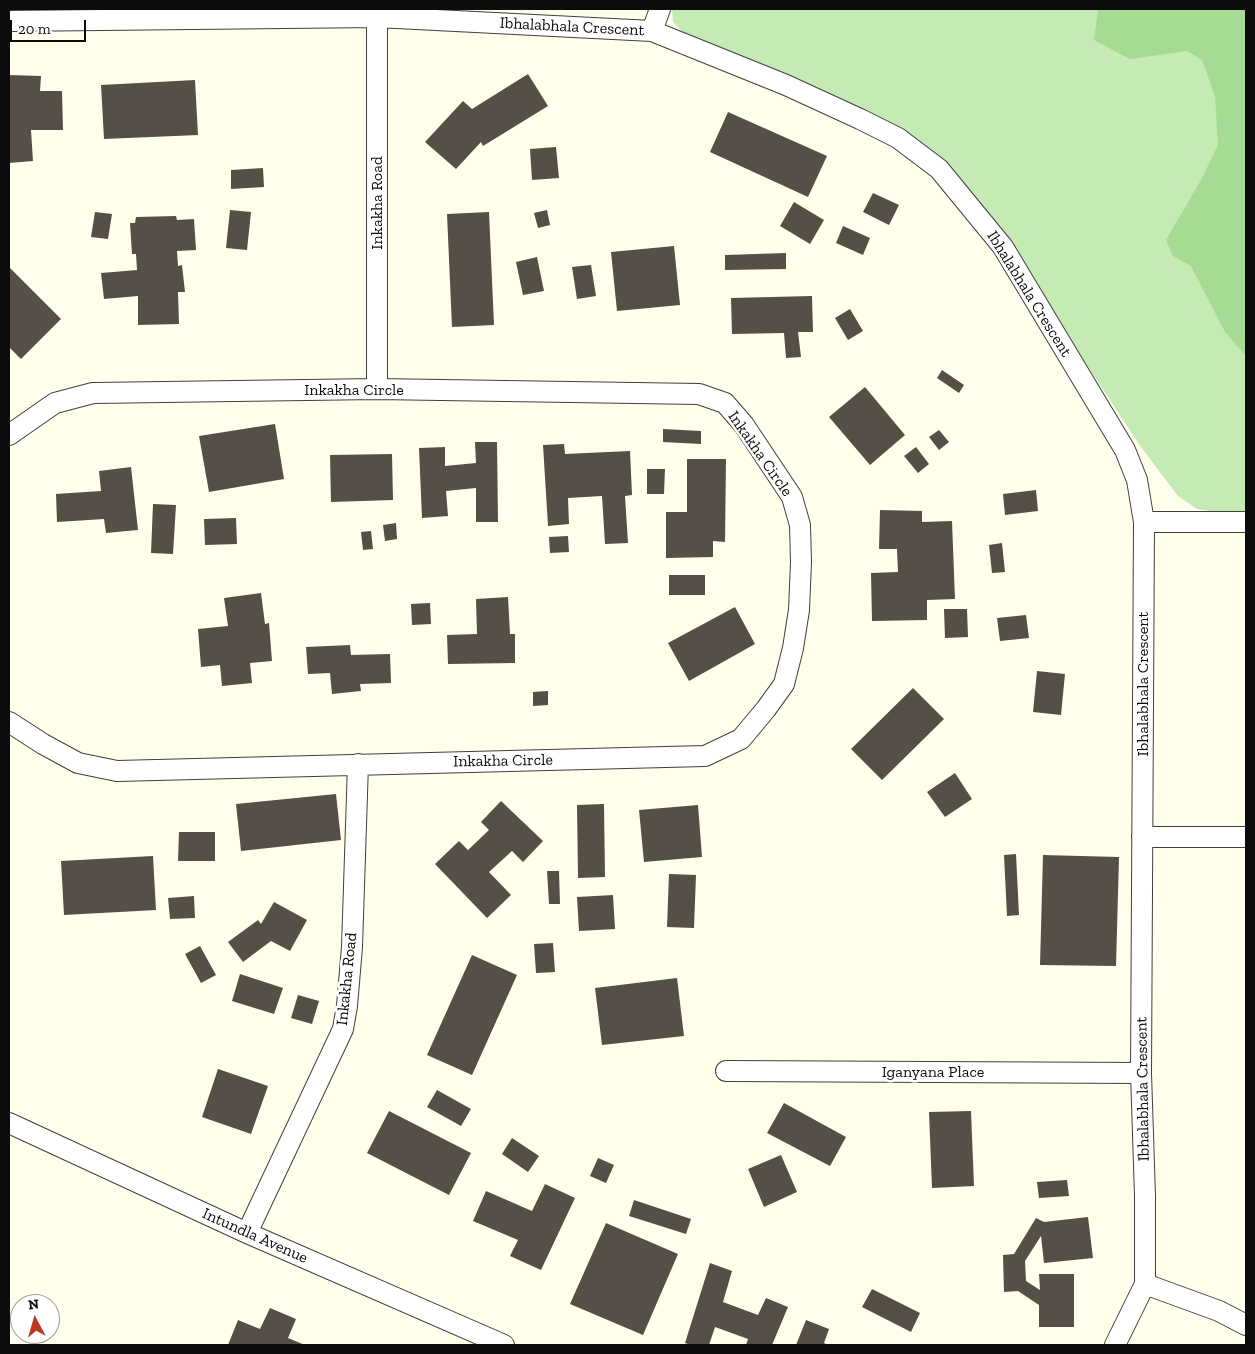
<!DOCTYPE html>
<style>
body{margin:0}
#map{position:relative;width:1255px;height:1354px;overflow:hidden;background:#ffffeb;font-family:"Zilla Slab",serif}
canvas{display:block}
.frame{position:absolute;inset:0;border:10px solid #0c0c0c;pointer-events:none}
.north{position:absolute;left:10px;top:1294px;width:50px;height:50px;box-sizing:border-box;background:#fff;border:1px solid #9e9e9e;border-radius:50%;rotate:354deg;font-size:14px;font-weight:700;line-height:20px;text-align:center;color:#0c0c0c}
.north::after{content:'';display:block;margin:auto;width:18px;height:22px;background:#be3822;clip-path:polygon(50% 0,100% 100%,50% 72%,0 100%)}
.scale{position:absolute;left:10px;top:20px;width:76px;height:22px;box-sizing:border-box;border:2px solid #0c0c0c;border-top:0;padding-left:6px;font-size:15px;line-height:18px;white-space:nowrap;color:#0c0c0c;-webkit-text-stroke:4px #fff;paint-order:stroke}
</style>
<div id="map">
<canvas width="1255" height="1354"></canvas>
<div class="frame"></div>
<div class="north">N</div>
<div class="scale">20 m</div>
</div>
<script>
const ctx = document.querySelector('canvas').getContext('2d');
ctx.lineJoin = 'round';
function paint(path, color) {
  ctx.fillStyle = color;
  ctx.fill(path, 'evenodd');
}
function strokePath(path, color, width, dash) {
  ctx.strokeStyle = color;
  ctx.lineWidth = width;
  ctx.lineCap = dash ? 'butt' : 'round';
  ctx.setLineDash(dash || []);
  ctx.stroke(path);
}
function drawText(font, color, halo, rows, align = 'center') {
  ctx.font = font + ' "Zilla Slab",serif';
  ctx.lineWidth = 5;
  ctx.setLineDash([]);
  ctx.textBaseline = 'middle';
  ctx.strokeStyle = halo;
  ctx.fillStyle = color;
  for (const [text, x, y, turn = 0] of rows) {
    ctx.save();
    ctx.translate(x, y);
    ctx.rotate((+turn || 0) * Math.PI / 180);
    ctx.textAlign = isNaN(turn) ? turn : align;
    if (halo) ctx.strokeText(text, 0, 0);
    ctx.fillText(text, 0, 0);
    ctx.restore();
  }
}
const green = new Path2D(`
 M672 9H1246V513H1221L1197 509 1178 496 1141 447 1008 246 943 165 689 38 673 22Z`);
const forest = new Path2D(`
 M1098 9H1246V356L1225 332 1191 266 1173 256 1166 240 1201 180 1218 145 1215 96 1202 60 1187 51 1130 59 1094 40Z`);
const building = new Path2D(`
 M528 74 548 106 483 146 481 142 456 169 425 142 463 101 472 109Z
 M9 75 41 76 40 91H62L63 130H31L33 161 9 163Z
 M195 80 198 135 104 139 101 85Z
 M728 112 827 156 808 197 710 152Z
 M556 147 559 178 532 180 530 149Z
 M263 168 264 187 231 189V170Z
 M873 193 899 205 889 225 863 212Z
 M794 202 824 220 810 244 780 226Z
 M230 210 251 212 247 250 226 248Z
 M547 210 550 225 538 228 534 213Z
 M95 212 112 214 108 239 91 237Z
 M489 212 494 325 452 327 447 214Z
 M176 216 177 220 194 219 196 250 177 251 178 266 182 265 185 292H178L179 324 138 325V296L104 299 101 273 137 270 136 254H132L130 223H135L136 217Z
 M843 226 870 238 863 255 836 243Z
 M674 246 680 305 617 311 611 252Z
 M786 253V269L725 270V255Z
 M537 257 544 291 523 295 516 262Z
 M591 265 596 296 577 299 572 267Z
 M9 267 61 319 21 359 9 347Z
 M812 296 813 332H798L801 357 786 358 784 333 732 334 731 298Z
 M850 309 863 331 848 340 835 318Z
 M942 370 964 385 959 393 937 378Z
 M865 387 905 435 870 465 829 417Z
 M275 424 284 479 209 492 199 436Z
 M663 429 701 431V444L663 442Z
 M939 430 949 442 939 450 929 437Z
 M475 442H497L498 522H476V488L446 491 448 516 422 518 419 448 445 447V466L476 463Z
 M564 444 565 454 630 451 632 495 625 496 628 543 605 544 602 496 568 498 569 524 548 526 543 445Z
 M916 447 929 464 918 473 904 456Z
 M392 454 393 500 331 502 330 455Z
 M687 459H726L725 542 713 541V557L666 558V512H687Z
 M131 467 138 530 106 533 104 519 57 522 56 494 101 491 99 471Z
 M647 469H665L664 494H647Z
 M1036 490 1038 511 1005 515 1003 494Z
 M153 504 176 505 173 554 151 553Z
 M880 510 922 511V522L952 521 955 599 927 600V620L872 621 871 573 898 572 897 549H879Z
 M236 518 237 544 205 545 204 519Z
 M396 523 397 539 385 541 383 525Z
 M371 531 373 549 363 550 361 532Z
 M568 536 569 552 550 553 549 537Z
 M1002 543 1005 572 992 573 989 545Z
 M669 575H705V595H669Z
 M261 593 265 624 269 623 272 661 250 663 252 683 222 686 220 665 201 667 198 629 228 626 224 598Z
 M508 597 510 634H515V663L448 664 447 635 477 634 476 599Z
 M430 603 431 624 412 625 411 604Z
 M735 607 755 644 689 681 668 643Z
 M944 609H967L968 637 945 638Z
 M1026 615 1029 638 1000 641 997 618Z
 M350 645 351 655 390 654 391 683 360 684 361 691 332 694 330 673 308 674 306 647Z
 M1037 671 1065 674 1061 715 1033 712Z
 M913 688 944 719 882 780 851 749Z
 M548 691V705L533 706V692Z
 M955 773 972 799 945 817 927 792Z
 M336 794 341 840 241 851 236 804Z
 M501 801 543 841 523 862 512 851 489 872 511 895 487 918 435 864 459 841 468 850 489 830 481 822Z
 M604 804 605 877 578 878 577 805Z
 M698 805 702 857 644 862 639 810Z
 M179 832H215V861H178Z
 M1016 854 1019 915 1007 916 1004 855Z
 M1043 855 1119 857 1116 966 1040 965Z
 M153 856 156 910 64 915 61 861Z
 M547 871H559L560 904H549Z
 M669 874 696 875 694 928 667 927Z
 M613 895 615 929 579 931 577 897Z
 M194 896 195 918 170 919 168 898Z
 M274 902 307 920 290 951 271 941 243 962 228 942 258 920 261 924Z
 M553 943 555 972 536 973 534 944Z
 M200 946 216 975 201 983 185 954Z
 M472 955 517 975 472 1075 427 1055Z
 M240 974 283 988 274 1014 232 1001Z
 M677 978 684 1036 602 1045 595 988Z
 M298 995 319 1001 312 1024 291 1018Z
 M218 1069 268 1086 251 1134 202 1117Z
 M437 1090 471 1109 461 1126 427 1107Z
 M784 1103 846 1137 830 1166 767 1133Z
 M389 1111 471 1153 449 1195 367 1153Z
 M971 1111 974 1186 932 1188 929 1112Z
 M512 1138 539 1156 528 1172 502 1154Z
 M781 1155 797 1192 764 1207 748 1169Z
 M598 1158 614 1165 606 1183 590 1176Z
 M1067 1180 1069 1196 1039 1198 1037 1182Z
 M545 1184 575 1198 541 1270 510 1256 518 1240 473 1221 486 1191 532 1211Z
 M634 1200 691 1219 686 1234 629 1216Z
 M1088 1217 1093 1258 1044 1263 1041 1236 1025 1261 1026 1281 1040 1290 1039 1274H1074V1327H1039V1305L1018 1291 1004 1292 1003 1255 1014 1254 1036 1218 1044 1222Z
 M606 1223 678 1254 643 1335 570 1304Z
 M710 1263 732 1271 723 1302 758 1315 766 1298 788 1307 772 1345H746L748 1339 715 1327 709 1345H691L685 1343Z
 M872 1289 920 1313 911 1332 862 1307Z
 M270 1308 296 1319 288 1338 305 1345H228L238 1320 260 1329Z
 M806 1320 829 1329 824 1343 828 1345H796Z`);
const minor = new Path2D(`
 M377 17V389
 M9 21 377 17 652 31 786 85 860 119 898 138 939 169 1003 247 1125 450 1137 480 1144 522 1141 1073 1145 1196V1284L1115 1345
 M652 31 660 9
 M9 435 55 403 93 393 377 389 699 394 725 403 744 425 792 497 800 525 801 562 799 610 793 648 784 684 766 709 741 739 705 756 117 771 78 763 43 744 9 722
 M1144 522H1246
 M1142 837H1246
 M726 1071 1141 1073
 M9 1123 247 1233 504 1345
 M247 1233 343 1029 347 1006 352 947 358 764
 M1145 1284 1219 1311 1246 1325`);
const streetNames = [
 ["Ibhalabhala Crescent",572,27,3],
 ["Inkakha Road",377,203,-90],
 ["Ibhalabhala Crescent",1029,294,58],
 ["Inkakha Circle",354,390],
 ["Inkakha Circle",760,454,55],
 ["Ibhalabhala Crescent",1143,684,-90],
 ["Inkakha Circle",503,761,-1],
 ["Inkakha Road",347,979,-84],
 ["Iganyana Place",933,1072],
 ["Ibhalabhala Crescent",1143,1089,-91],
 ["Intundla Avenue",255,1236,24]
];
paint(green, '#c6eab4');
paint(forest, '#a6db93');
paint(building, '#554f48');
strokePath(minor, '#3f3f3f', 22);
strokePath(minor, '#fff', 20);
drawText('16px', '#0c0c0c', '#fff', streetNames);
</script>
